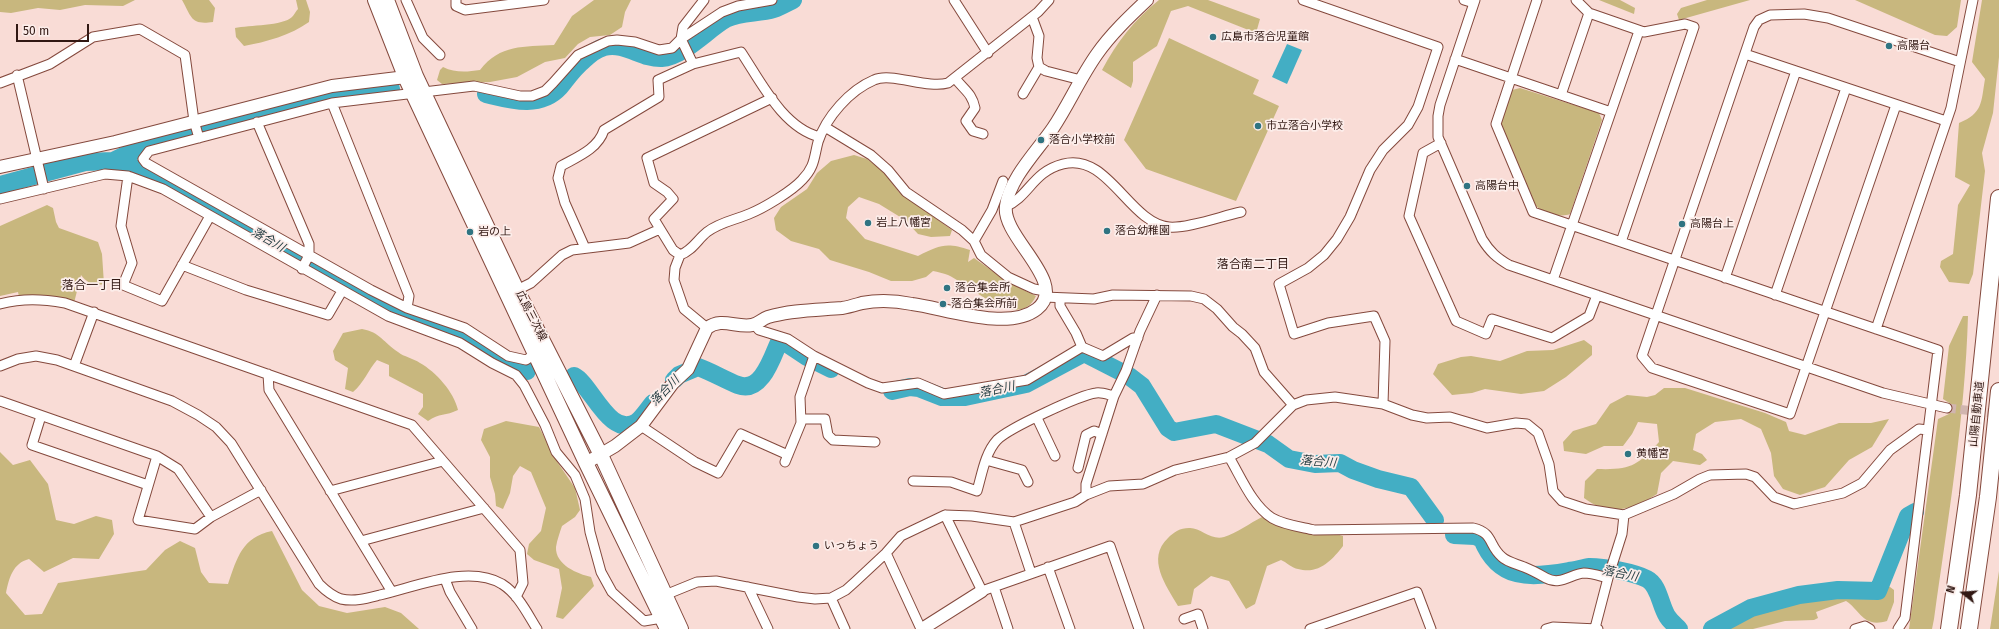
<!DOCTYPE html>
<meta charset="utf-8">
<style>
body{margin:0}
#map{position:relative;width:1999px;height:629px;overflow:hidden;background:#f9dcd6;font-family:"Fira Sans",sans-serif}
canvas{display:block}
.north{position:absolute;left:1943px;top:573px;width:40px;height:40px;-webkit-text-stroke:3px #fcedea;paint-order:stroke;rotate:287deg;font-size:11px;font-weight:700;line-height:16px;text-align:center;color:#311813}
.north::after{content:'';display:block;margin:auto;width:14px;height:18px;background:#311813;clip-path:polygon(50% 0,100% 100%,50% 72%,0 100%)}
.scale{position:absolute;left:16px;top:24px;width:73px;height:18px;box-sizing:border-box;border:2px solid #311813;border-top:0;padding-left:5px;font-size:12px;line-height:14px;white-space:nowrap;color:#311813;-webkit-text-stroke:3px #fcedea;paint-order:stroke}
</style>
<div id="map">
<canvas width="1999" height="629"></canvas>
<div class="north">N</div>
<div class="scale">50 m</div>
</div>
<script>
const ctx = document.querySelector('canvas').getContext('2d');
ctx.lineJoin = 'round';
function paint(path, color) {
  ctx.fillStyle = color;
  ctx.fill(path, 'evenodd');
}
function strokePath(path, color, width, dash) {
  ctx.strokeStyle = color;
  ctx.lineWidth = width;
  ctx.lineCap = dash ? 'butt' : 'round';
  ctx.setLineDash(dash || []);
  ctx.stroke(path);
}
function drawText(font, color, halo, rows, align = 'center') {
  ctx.font = font + ' "Fira Sans","Noto Sans JP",sans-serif';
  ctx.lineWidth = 3.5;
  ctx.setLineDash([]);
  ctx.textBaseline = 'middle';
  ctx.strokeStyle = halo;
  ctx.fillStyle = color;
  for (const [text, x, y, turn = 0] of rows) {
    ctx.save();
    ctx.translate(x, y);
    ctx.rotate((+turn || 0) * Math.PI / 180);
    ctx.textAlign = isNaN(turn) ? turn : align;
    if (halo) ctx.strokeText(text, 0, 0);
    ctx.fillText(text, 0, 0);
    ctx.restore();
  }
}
const green = new Path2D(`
 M0 0H135L123 6 85 5 60 10 38 8 11 13 0 12Z
 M182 0H209L215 8 213 22C191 25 192 18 182 0Z
 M296 0H306L310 12 309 22C291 35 266 42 244 46L236 37 235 28C249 25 283 26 292 17 294 15 296 11 298 9Z
 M594 0H631L625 12 622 27 610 35 590 37 578 44 565 58 545 62 517 77 490 82 442 84 437 80 440 70 443 67C455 73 467 72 480 70 500 44 524 47 554 45L572 16Z
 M1159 0H1208L1260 19 1256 33 1188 6 1171 11 1157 46 1133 62V81L1131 88 1102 70C1117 42 1134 20 1159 0Z
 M1599 0H1620L1635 8 1634 14Z
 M1707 0H1750L1679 20 1677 14 1681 8Z
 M1855 0H1961L1957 27 1947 36 1935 35Z
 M1982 0H1999V57L1993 113 1982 153 1985 171 1973 274 1969 284 1949 282 1940 267 1941 261 1953 254 1958 205 1970 185 1955 177 1959 123C1983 113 1981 102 1985 79L1972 62Z
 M1169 38 1259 80 1253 94 1279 106 1236 201 1146 169 1124 140Z
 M1520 88 1599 113 1602 120 1570 214C1560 218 1544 213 1536 206L1501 124 1512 90Z
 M854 155 867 159 883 171 899 192 952 230 950 236 931 237 918 234 905 220 879 204 859 197 848 207 846 218 865 239 918 256C940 245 946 242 970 250L968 262 974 258 1008 282 1036 296C1019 333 969 284 948 275 943 273 938 272 933 271L926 277 912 281H891L869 272 830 260 819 249 791 241 776 230 774 218 781 207 807 189 817 173 831 161Z
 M47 205 53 208 56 222 59 228 98 242 102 254 104 284C94 286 87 283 81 275L74 303 19 297 18 292 0 296V226Z
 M1963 316H1968C1965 418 1948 519 1934 619L1932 629H1909L1938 419 1949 414 1951 404 1943 399 1949 346Z
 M362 329C380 332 384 343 398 352 404 357 413 358 420 363 436 372 454 392 458 410 446 416 439 413 428 421L418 414 423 407V394L389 376V365L377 360C368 370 364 383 353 392L345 389 348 368 335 360 333 351 343 333Z
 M1584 340 1592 346V355L1566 377 1544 391 1521 394 1485 389 1472 393 1452 395 1433 374 1438 364 1461 357 1471 356 1500 361 1527 351 1553 350Z
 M1664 388H1685L1765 413 1786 422 1789 431 1805 435 1839 423H1871L1889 419 1872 447 1849 460 1825 487 1800 495 1783 489 1774 476 1771 453 1761 429 1741 419 1715 422 1696 434 1693 450 1702 454 1707 460 1700 465 1673 461 1661 473 1657 494C1633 509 1610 518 1584 498L1585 481 1597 469C1631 470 1637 466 1659 442L1657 424 1638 422 1632 434 1623 446H1604L1586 454 1564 451 1563 442 1573 431 1596 424 1610 404 1627 395 1647 397 1655 395Z
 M506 421 539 427 558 463 575 488 580 510 575 517 562 526C560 532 557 540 556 547 555 565 578 574 591 577L594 586 563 619 556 617 562 588 559 569 534 560 527 554 529 544 541 531 546 508 531 472 520 466 513 476 510 493 503 509 496 506 495 494 490 477V457L481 440 484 429Z
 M0 452 13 465 30 460 48 484 56 520 74 524 96 516 112 520 114 534 99 559 73 558 44 572 29 559C13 563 9 578 6 593L25 615 42 614 58 583 146 570 165 550 180 541 195 548 201 572 209 583 228 584C237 558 242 537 272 531L302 590 319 606 347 613 385 607 401 613 419 629H0Z
 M1262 517C1287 528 1316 527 1343 536V546C1332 560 1319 575 1298 569 1292 568 1286 562 1281 560L1267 566 1255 604 1246 609 1229 581 1211 576 1194 589 1191 604 1178 606C1166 585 1146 559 1168 538 1174 532 1180 528 1189 528 1200 527 1211 541 1224 537 1237 533 1250 523 1262 517Z
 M1999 571V629H1990Z
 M1886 584 1894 590V602L1887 621C1863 628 1861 611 1846 601L1816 612 1818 618 1814 620 1785 621 1753 629H1720L1726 619C1774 601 1826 591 1878 594Z`);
const water = new Path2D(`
 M1287 44 1302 50 1287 84 1272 77Z`);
const river = new Path2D(`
 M486 94C511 100 540 109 560 87 568 77 574 68 584 60 589 55 597 49 604 47 626 42 641 59 662 58 683 57 708 29 726 19 741 11 758 14 774 9 780 7 787 3 793 0
 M113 161 148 144 307 101 333 96 391 89
 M0 185 85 162 113 161 141 170 180 190 360 293 394 310 467 338 507 365 527 371
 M574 376C591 384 610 440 637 422 643 417 648 409 653 403
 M674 380 679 375 698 367C712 372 725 380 738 385 761 394 772 358 779 342L786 343 807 357 831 369
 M892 391 910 387 919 388 942 397H965L1026 384 1084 353 1129 376 1142 386 1168 428 1174 432 1216 424 1268 444 1289 459 1315 464 1340 463 1353 470 1378 479 1411 487 1435 520
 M1454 535 1475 536 1482 539C1499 581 1530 578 1569 571 1576 570 1583 568 1590 567 1604 567 1633 572 1647 579 1659 585 1660 605 1667 616 1670 621 1675 625 1679 629
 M1712 629 1751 608 1799 595 1838 590 1878 591 1908 516 1915 512`);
const streetTunnel = new Path2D(`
 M1947 408 1999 414`);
const street = new Path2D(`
 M406 0 423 38 440 55
 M456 0V6L465 10 544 0
 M954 0 988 53
 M1303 0 1438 47 1418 107 1408 125 1383 150 1370 170 1350 217 1337 239 1324 255 1308 268 1279 284 1294 334 1328 323 1374 316 1385 341 1383 404
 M1464 0 1474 3
 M1475 0 1440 105 1438 116V137L1482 239C1490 252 1497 258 1509 265L1883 393 1947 408
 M1537 0 1496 124 1533 212 1938 350 1905 618 1898 629
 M1576 0 1589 13 1644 32 1685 24 1694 27 1621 242
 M1032 17 1039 36 1037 58 1039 67 1046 71 1081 80
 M1745 54 1946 121
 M1455 59 1611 112
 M693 64 681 39 683 27 704 0
 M17 75 44 189
 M955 78C964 90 972 93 975 108L966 121 973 131 983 134
 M0 83 50 64 93 37 140 29 185 55 194 121 199 138
 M1023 94 1039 67
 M1561 95 1589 13
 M772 98 647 158 654 183 667 192 673 199 654 219 673 250 680 255C692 251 698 239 707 232 720 222 735 220 749 214 764 208 792 191 802 180 815 167 814 157 818 142 826 117 850 90 874 80 891 72 927 89 948 83L1038 12 1049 0
 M332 103 409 296 407 308
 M1896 105 1790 414 1652 368 1642 356 1754 27 1759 20 1770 15 1804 14 1828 18 1960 62
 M257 122 309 244V255L302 269
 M825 127 871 155 888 170 906 192 962 230 974 241 981 255 1008 277 1034 289 1045 291
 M1441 143 1423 153 1409 216 1456 321 1486 334 1492 319 1552 338 1589 316 1597 295
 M128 176 121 226 132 263 123 285 162 301 210 216
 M0 199 105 174 128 176 163 189 388 316 460 343 492 363 516 375 524 385 545 425 556 452 575 475 585 499 590 532 601 572 612 592 644 621 662 618
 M1005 207C1030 196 1032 172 1063 164 1108 152 1129 223 1169 227 1187 229 1222 216 1241 212
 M974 241 992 210 1003 181
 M585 248 565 203 558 178 561 166C577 157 598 149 604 130L659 97 658 80 693 64 741 52C761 82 783 128 820 137
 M680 255 675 268 674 280 684 309 707 328
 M182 265 246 290 328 315 342 291
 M1725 278 1796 71
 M1553 280 1639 31
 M517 290 531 283 562 255 572 250 629 243 660 229
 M1775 295 1846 88
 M1044 297 1094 299 1113 295 1191 296 1204 299 1217 309 1233 327 1242 334 1255 348 1264 372 1293 405
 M1060 298V306L1076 333 1082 347
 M0 304C23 298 42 299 65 303L412 425 520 550 523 583 516 597
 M754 324 759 330 788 339 814 356 868 383 882 388 918 383 944 394 1027 380 1082 347 1103 356 1133 338H1138
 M1876 329 1951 108 1973 0
 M538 352 526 360 508 356 465 328 407 308 371 290 146 163 143 159 149 151 332 103 474 86 520 96H532L545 91 553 83 578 55 608 41 617 40 635 42 659 50 672 48 681 39 722 12 738 6 772 0
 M0 366 18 359 36 356 57 360 172 401 198 415 216 427 231 443 319 584C325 590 332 596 341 599 355 602 368 598 380 595 416 587 468 564 502 584 518 594 527 613 537 629
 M74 366 94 312
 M268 374 269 390 392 592
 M0 401 157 456 178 469 211 517
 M41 416 32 445 148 485
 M1037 418 1055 456
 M801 419H825L828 435 833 440 875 442
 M641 426 695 462 718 473 741 434 788 455
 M157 456 138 520 195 529 211 517 261 490
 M1229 457C1241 477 1252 505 1272 518 1284 525 1301 527 1314 530L1473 528C1494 533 1488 545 1502 557 1507 562 1517 564 1524 567 1532 570 1539 574 1546 578 1560 586 1571 574 1584 573 1592 573 1600 576 1608 578
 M986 460 1022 470 1028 482
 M785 462 801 423 800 397 814 356
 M1078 468 1086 435 1094 431 1102 434
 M913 481 951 482 977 491C982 474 985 453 997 440 1009 428 1080 395 1096 393 1102 392 1109 395 1114 396
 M330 491 443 461
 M1086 495V484L1114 396 1126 371 1140 331 1157 295
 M945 515 982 591 1110 546 1139 629
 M1014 522 1031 573
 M361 541 484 508
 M886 553 921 629
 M1048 567 1070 629
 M445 579 450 592 472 629
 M748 587 768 629
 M994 587 1008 629
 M665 595 697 582 716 581 798 597 815 599 831 598 846 590 856 581 886 553 901 536 945 515 972 516 1014 522 1075 502 1086 495 1109 486 1143 484 1175 470 1229 457 1255 443 1293 405 1306 400 1335 397 1383 404 1412 415 1427 418 1450 417 1487 428 1516 423 1527 424 1538 433 1549 464 1553 491 1562 501 1586 509 1624 515 1674 494 1700 479 1710 475 1746 474 1755 477 1774 497 1794 504 1843 493 1862 483 1890 450 1919 429 1928 430
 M831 598 845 629
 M1184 619 1198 614 1203 629
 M1595 628 1608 578 1622 534 1624 515
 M1310 629 1417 592 1431 629
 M1546 629 1553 627 1598 629
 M1855 629 1865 626 1870 629`);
const secondary = new Path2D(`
 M0 167 115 142 332 86 414 76
 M586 463 615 446 641 426 673 383 688 369 707 328C722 317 736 328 752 325 758 324 762 319 768 317 791 310 818 310 842 308 849 307 855 305 862 303 878 300 897 301 912 304 944 308 1008 332 1037 309 1070 283 1001 237 1006 206 1009 179 1038 150 1053 128 1069 104 1080 78 1097 54 1111 34 1129 17 1147 0
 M922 629 982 591`);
const primary = new Path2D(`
 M375 0 406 79 586 463 667 629
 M387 0 416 76 517 290 601 455 681 629`);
const highway = new Path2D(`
 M1949 629 1968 495 1999 198
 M1969 629 1988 497 1999 391`);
const markers = [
 [1213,37,4,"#2f7482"],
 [1889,46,4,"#2f7482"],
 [1258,126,4,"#2f7482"],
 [1041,140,4,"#2f7482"],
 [1467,186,4,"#2f7482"],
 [868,223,4,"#2f7482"],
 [1682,224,4,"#2f7482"],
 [1107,231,4,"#2f7482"],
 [470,232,4,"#2f7482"],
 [947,288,4,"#2f7482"],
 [943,304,4,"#2f7482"],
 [1628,454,4,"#2f7482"],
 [816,546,4,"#2f7482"]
];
const poiNames = [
 ["広島市落合児童館",1221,37],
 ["高陽台",1897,46],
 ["市立落合小学校",1266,126],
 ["落合小学校前",1049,140],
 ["高陽台中",1475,186],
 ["岩上八幡宮",876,223],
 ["高陽台上",1690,224],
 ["落合幼稚園",1115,231],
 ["岩の上",478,232],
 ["落合集会所",955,288],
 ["落合集会所前",951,304],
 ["黄幡宮",1636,454],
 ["いっちょう",824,546]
];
const streetNames = [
 ["広島三次線",531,316,63],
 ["山陽自動車道",1977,414,-84]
];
const waterNames = [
 ["落合川",268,240,30],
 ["落合川",997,390,-12],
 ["落合川",665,391,-46],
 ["落合川",1318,462,5],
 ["落合川",1620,574,11]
];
const neighbourhoodNames = [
 ["落合南二丁目",1253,265],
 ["落合一丁目",92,286]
];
paint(green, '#c8b77e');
paint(water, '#43aec4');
strokePath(river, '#43aec4', 18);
strokePath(streetTunnel, '#d1b5af', 9, [9, 4.5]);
strokePath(street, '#84493d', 11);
strokePath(secondary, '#84493d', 14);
strokePath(primary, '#84493d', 16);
strokePath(highway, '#84493d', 18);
strokePath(street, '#fff', 9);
strokePath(secondary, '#fff', 12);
strokePath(primary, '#fff', 14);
strokePath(highway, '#fff', 16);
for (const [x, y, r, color] of markers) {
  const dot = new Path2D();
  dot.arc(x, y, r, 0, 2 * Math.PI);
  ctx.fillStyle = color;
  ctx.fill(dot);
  strokePath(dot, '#fcedea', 1.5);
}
drawText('11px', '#311813', '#fcedea', poiNames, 'left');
drawText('11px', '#311813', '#fcedea', streetNames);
drawText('italic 12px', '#263e43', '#fcedea', waterNames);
drawText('12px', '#311813', '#fcedea', neighbourhoodNames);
</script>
